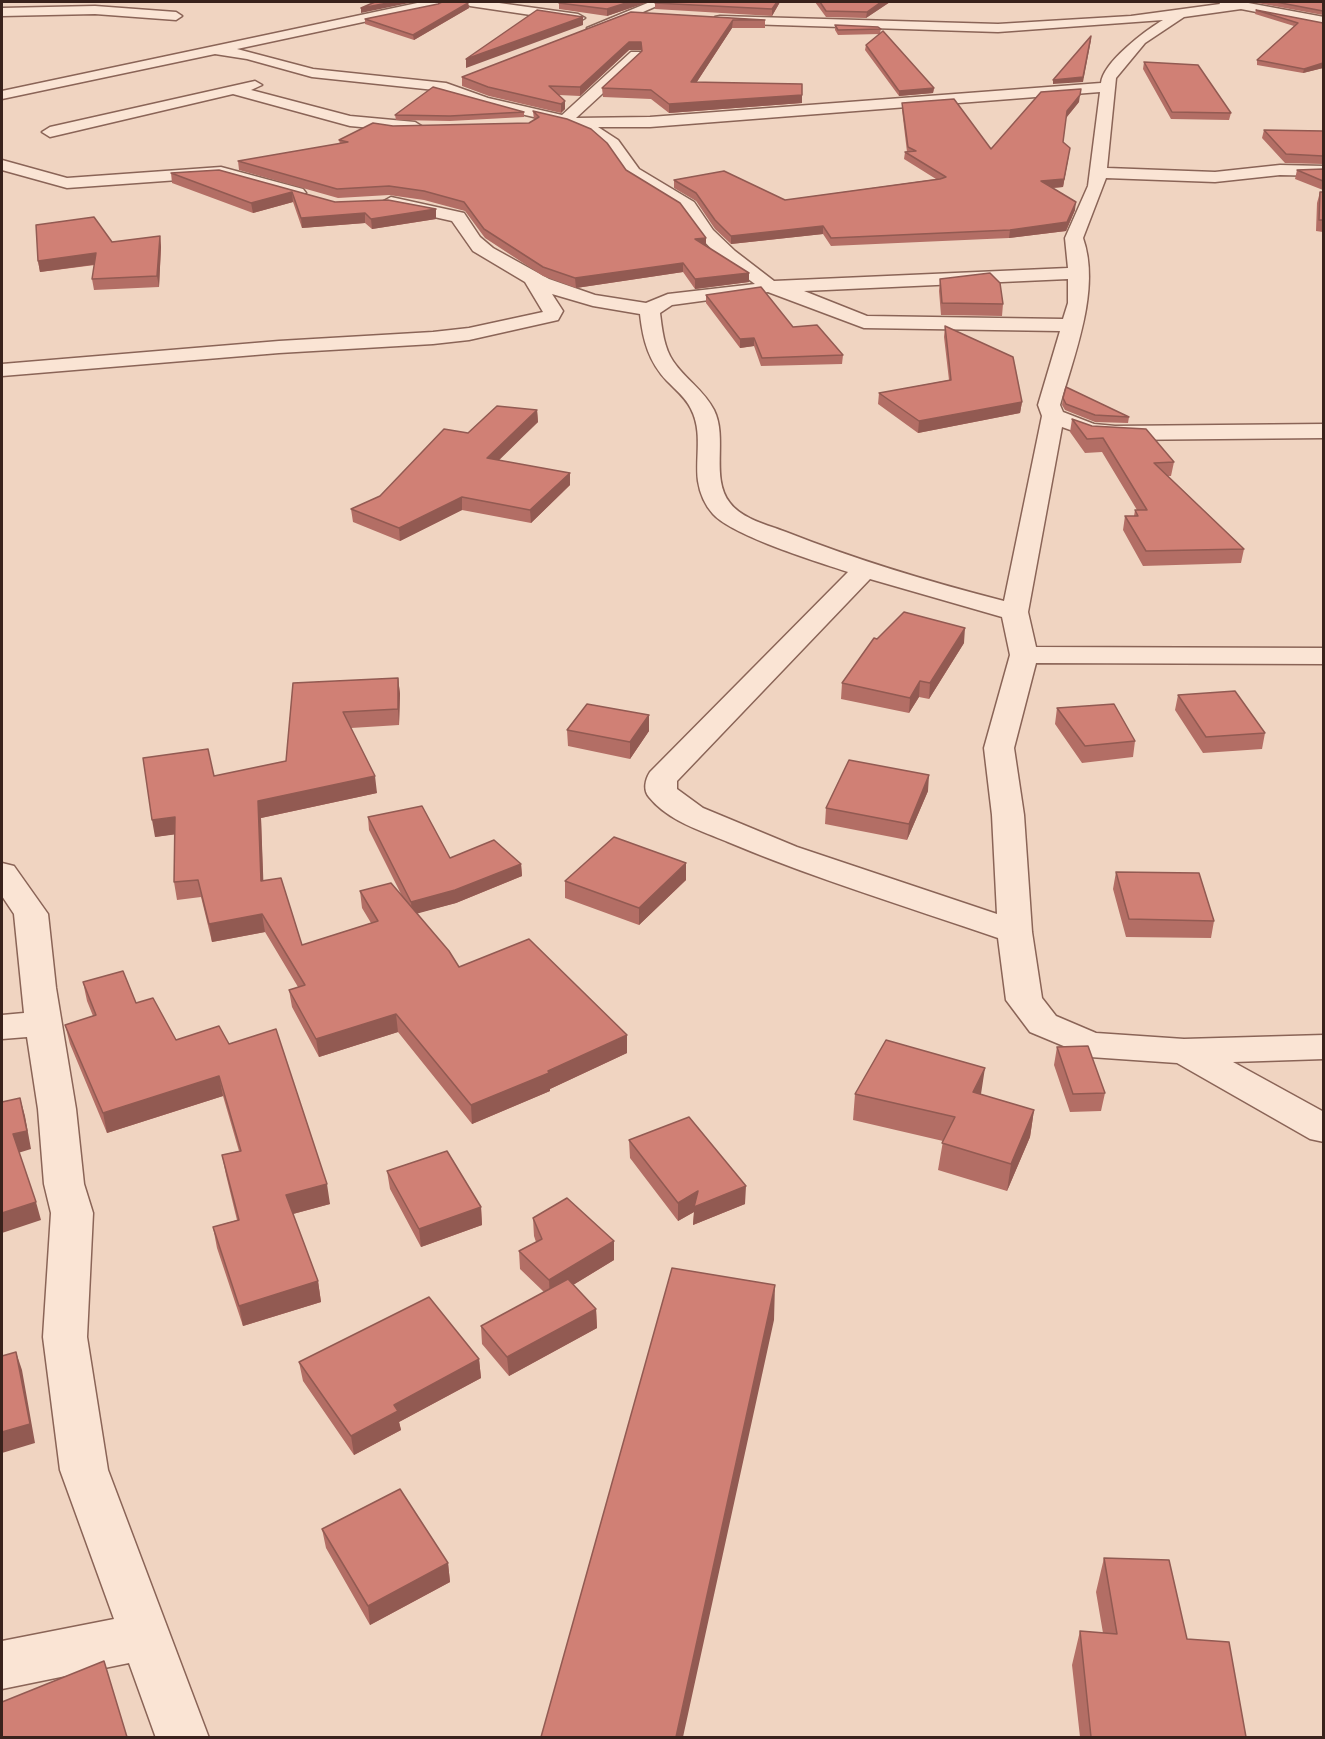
<!DOCTYPE html>
<style>
body{margin:0}
#map{position:relative;width:1325px;height:1739px;overflow:hidden;background:#f0d4c1;font-family:Merriweather,serif}
canvas{display:block}
.frame{position:absolute;inset:0;border:3px solid #39221c;pointer-events:none}
</style>
<div id="map">
<canvas width="1325" height="1739"></canvas>
<div class="frame"></div>
</div>
<script>
const ctx = document.querySelector('canvas').getContext('2d');
ctx.lineJoin = 'round';
function strokePath(path, color, width, dash) {
  ctx.strokeStyle = color;
  ctx.lineWidth = width;
  ctx.lineCap = dash ? 'butt' : 'round';
  ctx.setLineDash(dash || []);
  ctx.stroke(path);
}
function paint(path, color) {
  ctx.fillStyle = color;
  ctx.fill(path, 'evenodd');
}
const minor = new Path2D(`
 M422 2H444L438 6 237 49 313 69 446 83 488 98 562 115 631 52H641V58L576 118 650 117 1101 83C1103 62 1146 30 1163 20L998 32 715 23V17L720 16 998 24 1131 16 1220 4 1219 2H1243L1324 17V25L1241 9 1184 17 1145 43 1116 78 1107 168 1215 172 1280 165 1324 166V176L1280 175 1215 182 1106 178 1083 238C1101 289 1074 355 1060 405L1063 412 1094 424 1115 426 1324 424V438L1115 440 1090 437 1062 427 1028 612 1036 647 1324 648V664L1036 663 1014 748 1024 815 1032 932 1042 998 1056 1016 1096 1033 1184 1039 1324 1035V1059L1233 1062 1324 1112V1142L1310 1139 1177 1063 1090 1057 1030 1032 1006 1000 998 938C908 907 816 879 728 842 702 831 668 821 649 797 643 790 645 780 650 772L848 572C818 562 733 536 713 514 705 505 700 494 698 481 695 457 703 432 691 409 686 398 676 390 667 381 649 362 643 341 640 314L593 306 552 294 563 311 558 320 469 340 433 344 279 353 2 376V364L279 341 433 332 469 328 543 312 525 282 473 251 452 221 385 206 382 202 391 197 464 213 480 237 493 248 549 279 595 295 646 303 668 294 755 284 721 259 701 238 682 210 627 177 606 146 592 135 568 125 478 104 444 91 312 77 247 59 215 54 2 99V91ZM1100 92 1088 186 1065 238 1068 268 774 281 735 251 713 230 694 202 639 169 618 140 598 127H650ZM1068 279V303L1063 319 867 316 804 291ZM768 292 864 328 1060 331 1038 405 1042 416 1004 601C930 582 857 560 786 532 768 525 742 519 730 503 710 478 728 438 714 410 704 390 685 379 673 361 664 348 662 329 660 313L672 305ZM870 579 1002 617 1010 655 984 748 992 815 997 914 797 847 703 808 677 789V781Z
 M464 2H492L578 14 585 18 578 22 470 6Z
 M650 2H666L599 31 594 32 587 28Z
 M95 6 176 12 182 16 176 20 95 14 2 16V8Z
 M255 81 262 85 251 90 350 116 415 122 423 127 415 132 350 126 233 94 50 137 42 132 50 127Z
 M2 160 67 178 221 167 303 189 306 193 297 198 220 177 67 188 2 170Z
 M2 863 14 866 48 914 56 988 76 1109 84 1184 93 1213 87 1337 108 1470 209 1738H156L129 1663 2 1689V1641L114 1619 60 1470 43 1337 51 1213 44 1184 38 1109 27 1037 2 1039V1015L24 1013 14 914 2 896Z`);
const wall = new Path2D(`
 M648 2 607 16 559 9V3Z
 M655 2H780L772 16 655 9Z
 M815 2H890L866 18 826 17Z
 M1252 2H1323V15Z
 M468 3 469 8 414 40 365 24V19Z
 M1256 10 1323 23V68L1303 73 1257 65V60L1294 26 1255 14Z
 M631 12 765 20V28H732L696 83 802 95V103L669 113 651 99 603 97 602 88 641 52V50H629L580 96 559 95 565 109 561 113 489 96 462 86V77Z
 M835 25 881 29 880 33 934 88 933 93 899 96 865 50 866 45 880 34 838 35 835 30Z
 M1144 62 1231 113 1229 120 1171 119 1143 69Z
 M1079 102 1066 118 1063 142 1069 155 1063 187 1052 188 1075 210 1066 231 1009 238 831 246 823 234 731 244 715 229 696 201 674 188V180L785 200 936 179 904 159 905 152H907L902 110V103L991 149Z
 M533 111 626 170 706 246 749 273V282L695 289 683 272 576 288 543 276 485 238 465 211 424 200 389 195 338 198 239 170 238 161 340 144 339 140 393 126 529 123 534 120Z
 M524 112V117L450 121 396 120 395 115Z
 M1264 130 1323 131V164L1285 163 1262 138Z
 M1323 169V190L1295 179 1297 170Z
 M219 170 335 202 436 209V219L372 229 365 223 302 228 293 202 253 213 172 183 171 173Z
 M1320 192H1323V232L1316 231 1317 203Z
 M160 236 161 247 159 287 94 290 92 279 95 265 40 272 38 261 112 242Z
 M940 279 1003 304 1002 316 941 315 939 291Z
 M706 295 793 327 843 355 842 364 761 366 754 346 740 348 706 303Z
 M945 326 1022 402 1020 413 918 433 878 404 879 393 949 380 944 337Z
 M1063 398 1129 417 1128 423 1095 422 1065 410 1062 405Z
 M537 410 538 422 498 460 570 473V485L531 523 462 510 400 541 353 522 351 509 380 496 468 433Z
 M1072 419 1174 462 1171 476H1168L1244 549 1241 563 1143 566 1123 530 1125 516H1134L1135 510H1137L1102 452 1085 453 1070 432Z
 M964 643 929 699 919 697 909 713 841 699 842 683Z
 M398 678 400 694 399 725 351 728 377 793 261 818 263 881 302 945 371 923 362 908 360 891 402 896 369 830 368 817 450 858 521 864 522 876 456 903 417 913 459 967 627 1035V1053L550 1089V1091L472 1124 398 1032 319 1057 292 1007 289 990 298 987 265 932 212 942 201 897 177 900 174 882 175 834 155 837 214 776 286 761 293 683Z
 M1178 695 1265 733 1262 749 1203 753 1175 710Z
 M1057 708 1135 741 1133 757 1082 763 1055 724Z
 M649 715V731L630 759 568 746 567 730Z
 M928 791 907 840 825 824 826 808Z
 M1116 872 1214 921 1211 938 1126 937 1113 889Z
 M686 880 639 925 565 898V881Z
 M83 982 136 1003 176 1040 229 1044 330 1204 293 1214 318 1281 321 1302 243 1326 217 1248 213 1227 237 1220 226 1175 222 1155 239 1151 223 1096 107 1133 70 1044 65 1025 93 1016 87 1001Z
 M1057 1047 1105 1093 1101 1111 1070 1112 1054 1065Z
 M855 1094 981 1095 1034 1110 1030 1137 1007 1191 938 1170 943 1141 853 1120Z
 M629 1140 745 1204 693 1225 694 1212 678 1221 630 1158Z
 M387 1171 481 1207 482 1225 421 1247 390 1189Z
 M533 1218 614 1241V1260L573 1285 596 1309 597 1328 509 1376 482 1344 481 1326 544 1292 520 1269 519 1251 536 1242 534 1236Z
 M479 1359 481 1378 399 1422 401 1430 354 1455 303 1381 299 1362Z
 M322 1529 448 1563 450 1582 370 1625 326 1548Z
 M1104 1558 1187 1639 1246 1737H1080L1072 1665 1080 1631 1103 1633 1096 1592Z`);
const shadedWall = new Path2D(`
 M393 2H414L361 13V8Z
 M629 2H648L607 16V9Z
 M777 2H780L772 16V9Z
 M881 2H890L866 18 867 12Z
 M468 3 469 8 414 40 413 35Z
 M583 17V25L466 68V59Z
 M733 20 732 28 691 91V82Z
 M1091 40 1083 82 1053 84V80Z
 M629 42H641V50H629L580 96V87Z
 M1323 63V68L1303 73 1304 69Z
 M934 88 933 93 899 96V91Z
 M1081 89 1079 102 1066 118 1067 111Z
 M802 95V103L669 113V104Z
 M565 101V109L561 113V104Z
 M1070 148 1063 187 1040 189 1041 181Z
 M292 192 293 202 253 213 251 203Z
 M1076 202 1075 210 1066 231 1009 238 1010 230Z
 M436 209V219L372 229 371 219Z
 M365 213V223L302 228 301 218Z
 M823 226V234L731 244V236Z
 M160 236 161 247 159 287 157 276Z
 M706 238V247L695 239Z
 M96 253 98 264 40 272 38 261Z
 M683 263V272L576 288 575 278Z
 M749 273V282L695 289V279Z
 M754 338V346L740 348V339Z
 M1022 402 1020 413 918 433 919 421Z
 M537 410 538 422 488 471 487 458Z
 M570 473V485L531 523 530 510Z
 M462 497V510L400 541 399 528Z
 M965 628 964 643 929 699 930 683Z
 M398 678 400 694 399 725 398 709Z
 M920 681 919 697 909 713 910 698Z
 M649 715V731L630 759V742Z
 M929 775 928 791 907 840 909 824Z
 M375 776 377 793 261 818 264 898 261 881 258 801Z
 M175 817 178 834 155 837 152 820Z
 M686 863V880L639 925V908Z
 M521 864 522 876 456 903 412 915 411 902Z
 M262 914 265 932 212 942 209 924Z
 M396 1014 398 1032 319 1057 316 1039Z
 M627 1035V1053L550 1089V1091L472 1124 471 1105Z
 M985 1068 981 1094 970 1118 973 1092Z
 M219 1076 223 1096 107 1133 103 1113Z
 M20 1098 25 1116 31 1149 18 1153 13 1134Z
 M1034 1110 1030 1137 1007 1191 1011 1164Z
 M327 1184 330 1204 289 1215 286 1195Z
 M746 1186 745 1204 693 1225 694 1212 678 1221V1203L698 1191Z
 M36 1202 41 1220 2 1233V1213Z
 M481 1207 482 1225 421 1247 419 1229Z
 M614 1241V1260L550 1299 549 1280Z
 M318 1281 321 1302 243 1326 239 1306Z
 M775 1285 774 1320 683 1737H676Z
 M596 1309 597 1328 509 1376 507 1357Z
 M16 1352 22 1370 35 1443 2 1453V1432Z
 M479 1359 481 1378 399 1422 401 1430 354 1455 351 1436 394 1405Z
 M448 1563 450 1582 370 1625 368 1606Z`);
const building = new Path2D(`
 M375 2H393L361 8Z
 M442 2H466L468 3 413 35 365 19 438 4Z
 M561 2H629L607 9 559 3Z
 M656 2H777L772 9 655 3Z
 M820 2H881L867 12 826 11Z
 M1276 2H1323V11Z
 M537 10 583 17 466 59Z
 M1256 10 1323 23V63L1304 69 1257 60 1298 23Z
 M631 12 765 20H733L691 82 802 84V95L669 104 651 90 602 88 642 51 641 42H629L580 87 549 86 565 101 561 104 488 87 462 77Z
 M835 25 878 27 881 29 838 30Z
 M883 31 934 88 899 91 866 45Z
 M1091 36 1083 77 1053 80Z
 M1144 62 1198 65 1231 113 1172 112Z
 M433 87 524 112 450 116 395 115Z
 M1081 89 1080 95 1067 111 1063 142 1070 148 1064 179 1041 181 1076 202 1067 222 1010 230 831 238 823 226 731 236 715 220 696 193 674 180 724 171 785 200 940 179 946 177 905 152 916 151 908 147 902 103 954 99 991 149 1041 92Z
 M533 111 567 119 591 129 607 143 626 170 680 203 706 238 695 239 749 273 695 279 683 263 575 278 543 267 484 229 464 202 424 191 389 186 337 189 238 161 348 142 339 140 373 123 393 126 529 123 539 117Z
 M1264 130 1323 131V156L1286 154Z
 M1323 169V181L1297 170Z
 M219 170 335 202 388 200 436 209 371 219 365 213 301 218 292 192 251 203 171 173Z
 M1320 192H1323V220H1319Z
 M94 217 112 242 160 236 157 276 92 279 96 253 38 261 36 225Z
 M990 273 1000 283 1003 304 942 303 940 279Z
 M761 287 793 327 817 325 843 355 762 358 754 338 740 339 706 295Z
 M945 326 1013 357 1022 402 919 421 879 393 951 380Z
 M1066 387 1129 417 1095 415 1066 404 1063 398Z
 M497 406 537 410 487 458 570 473 530 510 462 497 399 528 351 509 380 496 444 429 468 433Z
 M1072 419 1092 426 1146 429 1174 462 1154 463 1244 549 1146 551 1125 516H1138L1135 510H1147L1103 438 1087 439Z
 M904 612 965 628 930 683 920 681 910 698 842 683 874 638 877 639Z
 M398 678V709L343 712 375 776 258 801 261 881 281 878 302 945 378 921 360 891 391 883 449 951 459 967 529 939 627 1035 548 1071 549 1073 471 1105 396 1014 316 1039 289 990 305 985 262 914 209 924 198 880 174 882 175 817 152 820 143 758 208 749 214 776 286 761 293 683Z
 M1235 691 1265 733 1206 737 1178 695Z
 M587 704 649 715 630 742 567 730Z
 M1114 704 1135 741 1085 746 1057 708Z
 M849 760 929 775 909 824 826 808Z
 M422 806 450 858 494 840 521 864 455 890 411 902 368 817Z
 M614 837 686 863 639 908 565 881Z
 M1116 872 1199 873 1214 921 1129 919Z
 M123 971 136 1003 153 998 176 1040 219 1026 229 1044 276 1029 327 1184 286 1195 318 1281 239 1306 213 1227 239 1220 222 1155 241 1151 219 1076 103 1113 65 1025 96 1015 83 982Z
 M886 1040 985 1068 973 1092 1034 1110 1011 1164 942 1143 955 1117 855 1094Z
 M1088 1046 1105 1093 1073 1094 1057 1047Z
 M20 1098 27 1131 13 1134 36 1202 2 1213V1102Z
 M689 1117 746 1186 694 1207 698 1191 678 1203 629 1140Z
 M447 1151 481 1207 419 1229 387 1171Z
 M567 1198 614 1241 549 1280 519 1251 542 1239 533 1218Z
 M672 1268 775 1285 676 1737H541Z
 M568 1279 596 1309 507 1357 481 1326Z
 M429 1297 479 1359 394 1405 398 1411 351 1436 299 1362Z
 M16 1352 30 1424 2 1432V1356Z
 M400 1489 448 1563 368 1606 322 1529Z
 M1104 1558 1169 1560 1187 1639 1229 1642 1246 1737H1091L1080 1631 1117 1634Z
 M104 1661 127 1737H2V1702Z`);
strokePath(minor, '#8a6457', 3);
paint(minor, '#fae4d4');
paint(wall, '#b36e65');
paint(shadedWall, '#925a52');
paint(building, '#d08075');
strokePath(building, '#925a52', 1.5);
</script>
